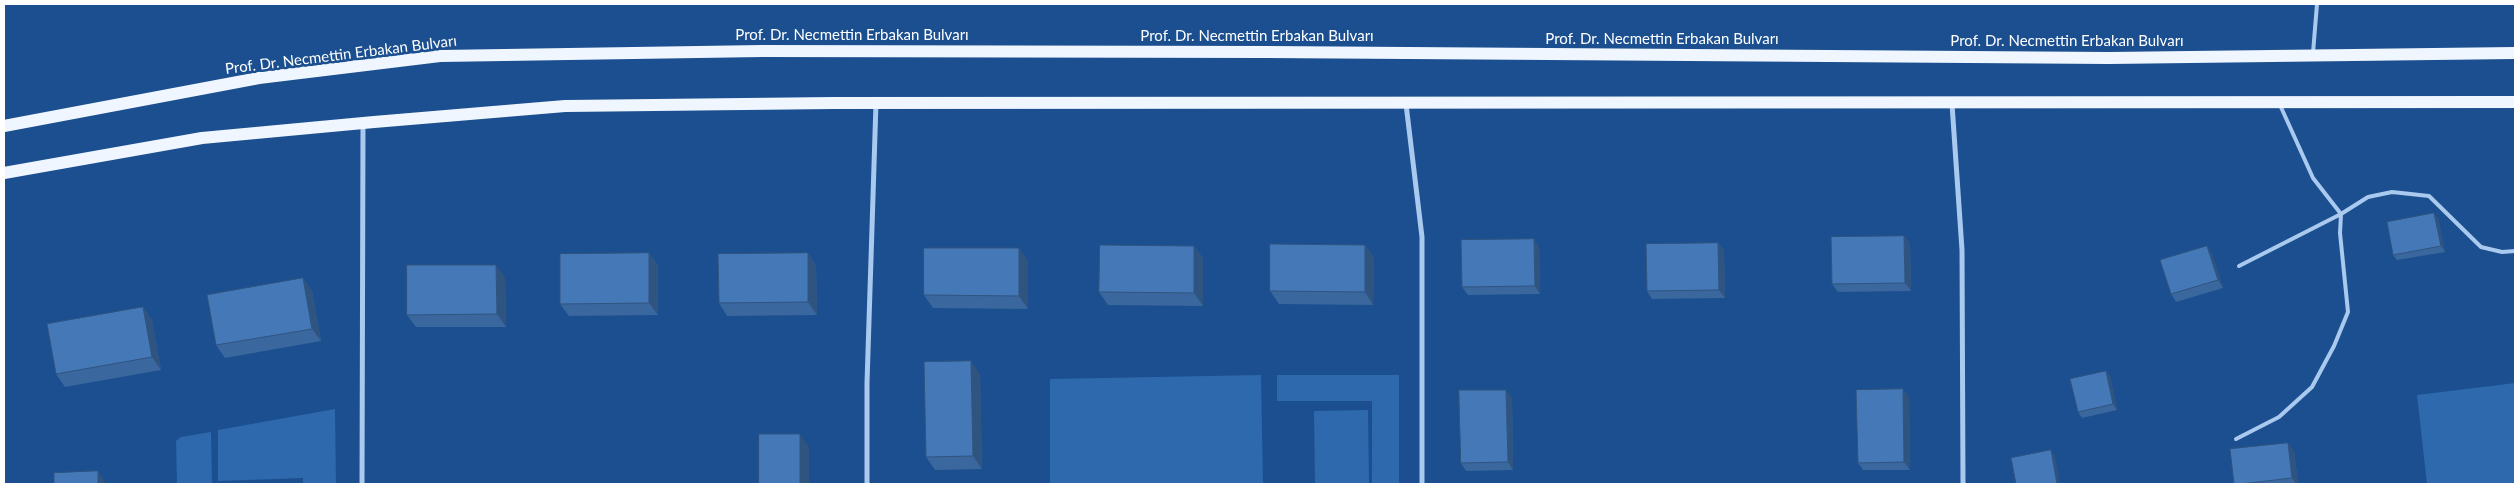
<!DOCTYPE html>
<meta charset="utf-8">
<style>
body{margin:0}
#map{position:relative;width:2519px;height:488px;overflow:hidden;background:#1b4f8f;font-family:Lato,sans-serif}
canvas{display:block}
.frame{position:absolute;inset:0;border:5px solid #fff;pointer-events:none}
</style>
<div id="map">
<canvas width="2519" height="488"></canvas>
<div class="frame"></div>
</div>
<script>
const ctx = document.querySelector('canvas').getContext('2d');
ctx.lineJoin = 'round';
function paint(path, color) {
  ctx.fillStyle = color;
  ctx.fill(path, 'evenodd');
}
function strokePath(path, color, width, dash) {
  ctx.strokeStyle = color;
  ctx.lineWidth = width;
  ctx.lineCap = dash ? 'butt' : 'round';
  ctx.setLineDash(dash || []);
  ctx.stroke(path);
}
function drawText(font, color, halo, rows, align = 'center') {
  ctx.font = font + ' Lato,sans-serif';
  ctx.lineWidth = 5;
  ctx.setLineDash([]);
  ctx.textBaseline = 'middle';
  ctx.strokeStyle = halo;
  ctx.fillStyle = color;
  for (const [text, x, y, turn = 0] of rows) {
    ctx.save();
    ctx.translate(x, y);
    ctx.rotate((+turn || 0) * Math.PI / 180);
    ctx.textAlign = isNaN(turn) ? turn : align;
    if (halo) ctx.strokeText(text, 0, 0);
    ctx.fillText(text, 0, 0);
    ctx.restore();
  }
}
const green = new Path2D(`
 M1261 375 1263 484H1050V379Z
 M1277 375H1399V484H1372V401H1277Z
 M2515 383V484H2427L2417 395Z
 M335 409 336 484H303V478L218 481V430Z
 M1368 410 1369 484H1315L1314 411Z
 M211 432 212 484H177L176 441 181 437Z`);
const lane = new Path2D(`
 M2313 53 2317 4
 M2239 266 2341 214 2313 178 2280 105
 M2236 439 2279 417 2312 387 2334 346 2348 312 2340 233 2341 214 2368 197 2392 192 2429 196 2481 247 2502 252 2515 251`);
const street = new Path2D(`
 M1406 104 1422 237V484
 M1952 104 1962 250 1963 484
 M362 484 363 125
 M867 484V383L876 103`);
const primary = new Path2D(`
 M4 126 259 78 440 56 762 51 1267 52 2109 58 2515 53
 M4 173 202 138 374 122 565 106 834 103 2515 102`);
const wall = new Path2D(`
 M2438 218 2445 252 2397 260 2393 255Z
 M1904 236 1910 244 1911 291 1838 292 1832 284Z
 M1534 239 1539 247 1540 294 1468 295 1462 287Z
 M1718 243 1724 251 1725 298 1652 299 1647 291Z
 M1365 245 1374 258 1373 305 1279 304 1270 291Z
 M1194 246 1203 258V306L1108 305 1099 292Z
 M1019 248 1028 261V309L933 308 924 295Z
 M649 253 658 266V315L569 316 560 304Z
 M808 253 816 266 817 315 727 316 719 303Z
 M2212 254 2223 288 2176 302 2171 294Z
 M505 277 506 327H416L407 315Z
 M303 278 312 291 321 341 225 358 216 345Z
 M143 307 152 320 161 370 65 387 56 374Z
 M2106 371 2110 376 2117 410 2082 418 2078 412Z
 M980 374 982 469 935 470 926 457Z
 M1909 397 1910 470H1863L1858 463Z
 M1512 398 1513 470 1466 471 1461 463Z
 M2294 451 2298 484H2234Z`);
const shadedWall = new Path2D(`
 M2434 213 2438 218 2445 252 2441 246Z
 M1904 236 1910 244 1911 291 1905 283Z
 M1534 239 1539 247 1540 294 1535 286Z
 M1718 243 1724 251 1725 298 1719 290Z
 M1365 245 1374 258 1373 305 1365 292Z
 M1194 246 1203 258V306L1194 293Z
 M2207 246 2212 254 2223 288 2218 280Z
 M1019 248 1028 261V309L1019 296Z
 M649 253 658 266V315L649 303Z
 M808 253 816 266 817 315 808 302Z
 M496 265 505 277 506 327 497 314Z
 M303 278 312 291 321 341 312 329Z
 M143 307 152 320 161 370 152 357Z
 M971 361 980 374 982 469 973 456Z
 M2106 371 2110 376 2117 410 2113 404Z
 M1903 389 1909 397 1910 470 1904 462Z
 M1506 390 1512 398 1513 470 1508 462Z
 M800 434 809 447V484H800Z
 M2288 443 2294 451 2298 484H2296L2292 478Z
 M2051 450 2055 456 2060 484H2057Z
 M98 471 106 484H98Z`);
const building = new Path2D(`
 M2434 213 2441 246 2393 255 2387 222Z
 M1904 236 1905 283 1832 284 1831 237Z
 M1534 239 1535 286 1462 287 1461 240Z
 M1718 243 1719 290 1647 291 1646 244Z
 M1270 244 1365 245V292L1270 291Z
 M1100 245 1194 246V293L1099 292Z
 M2207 246 2218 280 2171 294 2160 260Z
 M924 248H1019V296L924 295Z
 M649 253V303L560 304V254Z
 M808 253V302L719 303 718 254Z
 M407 265H496L497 314 407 315Z
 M303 278 312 329 216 345 207 295Z
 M143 307 152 357 56 374 47 324Z
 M971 361 973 456 926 457 924 362Z
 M2106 371 2113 404 2078 412 2070 379Z
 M1903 389 1904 462 1858 463 1856 390Z
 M1459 390H1506L1508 462 1461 463Z
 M759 434H800V484H759Z
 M2288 443 2292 478 2240 484H2234L2230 449Z
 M2051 450 2057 484H2016L2011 458Z
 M98 471V484H54V473Z`);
const streetNames = [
 ["Prof. Dr. Necmettin Erbakan Bulvarı",852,35],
 ["Prof. Dr. Necmettin Erbakan Bulvarı",1257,36],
 ["Prof. Dr. Necmettin Erbakan Bulvarı",1662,39],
 ["Prof. Dr. Necmettin Erbakan Bulvarı",2067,41],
 ["Prof. Dr. Necmettin Erbakan Bulvarı",341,55,-7]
];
paint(green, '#2e69ad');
strokePath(lane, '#a9c9ee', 4);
strokePath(street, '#a9c9ee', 5);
strokePath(primary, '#f0f6ff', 12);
paint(wall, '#3a679d');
paint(shadedWall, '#305480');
paint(building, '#4478b7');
strokePath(building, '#305480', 1);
drawText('15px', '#fff', '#1b4f8f', streetNames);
</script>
